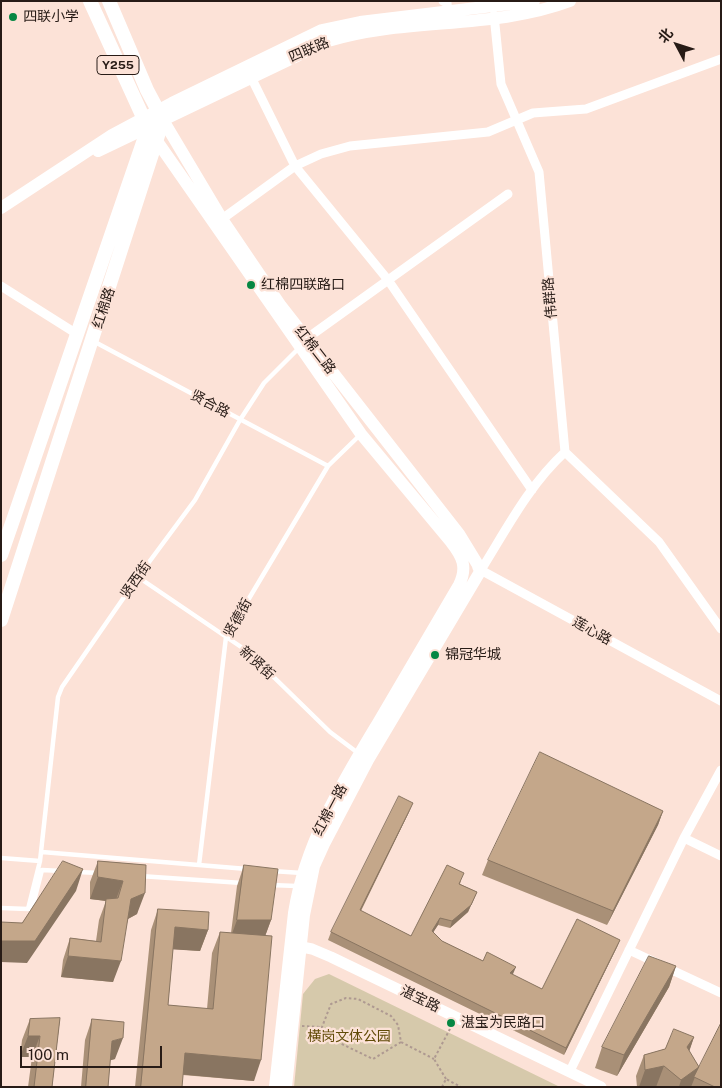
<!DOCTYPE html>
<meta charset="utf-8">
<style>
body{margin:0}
#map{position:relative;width:722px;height:1088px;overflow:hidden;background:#fce2d7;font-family:"Public Sans","Noto Sans SC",sans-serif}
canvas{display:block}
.frame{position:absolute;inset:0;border:2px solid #271b16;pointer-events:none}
.north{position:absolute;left:652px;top:20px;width:50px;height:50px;-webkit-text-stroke:4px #fce2d7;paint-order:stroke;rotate:310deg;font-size:14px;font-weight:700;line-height:20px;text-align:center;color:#271b16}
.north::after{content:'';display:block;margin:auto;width:18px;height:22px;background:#271b16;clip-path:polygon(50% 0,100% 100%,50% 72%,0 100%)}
.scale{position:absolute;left:20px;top:1046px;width:142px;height:22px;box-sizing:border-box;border:2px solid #271b16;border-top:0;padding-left:6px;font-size:15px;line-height:18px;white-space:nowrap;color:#271b16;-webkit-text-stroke:4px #fce2d7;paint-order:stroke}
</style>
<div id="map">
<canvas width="722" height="1088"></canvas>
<div class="frame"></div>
<div class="north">北</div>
<div class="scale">100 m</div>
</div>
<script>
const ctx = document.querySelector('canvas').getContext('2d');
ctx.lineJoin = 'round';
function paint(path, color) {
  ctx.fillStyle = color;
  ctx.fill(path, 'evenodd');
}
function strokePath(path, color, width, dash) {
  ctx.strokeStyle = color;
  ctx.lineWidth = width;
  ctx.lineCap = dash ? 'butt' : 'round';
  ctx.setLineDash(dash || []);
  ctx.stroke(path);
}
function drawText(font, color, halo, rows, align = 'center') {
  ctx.font = font + ' "Public Sans","Noto Sans SC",sans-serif';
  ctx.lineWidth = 4.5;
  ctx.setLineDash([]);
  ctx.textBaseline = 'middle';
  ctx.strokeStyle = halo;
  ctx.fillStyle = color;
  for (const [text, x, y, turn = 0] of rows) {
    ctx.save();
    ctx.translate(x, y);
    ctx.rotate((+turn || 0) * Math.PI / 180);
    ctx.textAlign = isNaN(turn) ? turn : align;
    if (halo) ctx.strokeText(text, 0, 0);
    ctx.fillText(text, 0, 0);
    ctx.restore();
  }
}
const green = new Path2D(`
 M329 974 560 1087H294L303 994 315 979Z`);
const path = new Path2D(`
 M302 1026 322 1027
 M401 1042 373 1059 323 1035 322 1027 331 1004 346 998 358 999 391 1016 398 1025 401 1042 434 1059
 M446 1079 434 1059 451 1027
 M442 1087 446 1079 461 1087`);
const service = new Path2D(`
 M93 341 328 466
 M138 577 247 651 330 732 358 753
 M42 852 247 869
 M1 858 40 861 58 697 62 687 138 577 195 500 240 420 264 383 299 348
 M199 865 226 637 328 466 360 435
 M272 871 302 873
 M77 872 100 873
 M140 876 242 883
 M270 885 297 886
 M1 908 28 909 40 861
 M31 913 42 870 62 871`);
const minor = new Path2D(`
 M443 1 447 3 448 12
 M251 77 295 166 388 280 532 490
 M222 219 295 166 321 154 350 146 488 132 533 113 586 109 721 59
 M1 286 77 334
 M306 339 508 194
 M565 452 659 542 721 629
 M477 568 721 701
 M481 570C506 530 529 485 565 452L539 172 501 84 494 15
 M684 838 721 856
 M629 950 721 993
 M570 1071 684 838 721 770`);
const tertiary = new Path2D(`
 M292 945 312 949 331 957 601 1087`);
const secondary = new Path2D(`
 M163 120 222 219 281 306 459 534 481 570 368 760 324 844 314 866 304 915 286 1087
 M152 134 361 434 451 542C462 556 468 567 459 585 432 631 405 677 378 723 342 783 305 843 294 913L275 1087
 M98 151 328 41C406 17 493 30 570 1
 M1 208 112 135 172 103 322 30 360 22 534 1`);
const primary = new Path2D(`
 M1 555 148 128 90 1
 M1 620 163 120 147 90 109 1`);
const wall = new Path2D(`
 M410 810 361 911 411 936 461 880 460 884 477 892 468 912 450 928 438 925 433 932 442 941 542 989 620 940 617 947 564 1055 328 940 331 932Z
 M663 811 658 825 607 925 482 875 488 860Z
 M98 861 146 865 137 914 128 919 113 982 61 977 63 960 70 938 96 941 99 920 106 901 90 899V882Z
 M244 865 271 920 265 936 254 1081 183 1075 182 1087H135L151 930 158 909 208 930 200 951 173 949 168 1005 207 1009 212 953 220 932 231 933 237 886Z
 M676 966 669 987 617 1076 595 1068 602 1047Z
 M60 1018 52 1087H28L32 1057H20L22 1040 30 1019Z
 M92 1019 115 1059 110 1060 108 1087H81L85 1040Z
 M694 1037 689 1051 699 1067 721 1087H637L636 1076 644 1055 665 1049Z`);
const shadedWall = new Path2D(`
 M413 803 410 810 357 918 360 910Z
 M663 811 658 825 607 925 613 911Z
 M83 869 76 891 27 963 1 962V941Z
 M98 877 123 881 115 902 90 899Z
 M477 892 468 912 450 928 452 921Z
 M145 893 137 914 124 921 131 899Z
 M440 918 438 925 429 939 432 931Z
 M237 920H271L263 942H229Z
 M175 927 208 930 200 951 167 949Z
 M620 940 617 947 564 1055 566 1048Z
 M68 956 121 961 113 982 61 977Z
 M676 966 669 987 617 1076 624 1055Z
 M516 967 513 974 508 981 510 973Z
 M28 1036H40L32 1057H20Z
 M694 1037 687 1058V1047Z
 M123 1038 115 1059 104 1062 112 1041Z
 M185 1053 261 1060 254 1081 177 1074Z
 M664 1066 656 1087H639L645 1070Z
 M699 1067 691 1087H679L681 1080Z`);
const building = new Path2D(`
 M540 752 663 811 613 911 488 860Z
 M399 796 413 803 360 910 411 936 447 865 464 873 459 884 477 892 471 905 452 921 440 918 432 931 442 941 483 961 487 952 516 967 510 973 542 989 577 919 620 940 566 1048 331 932Z
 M63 861 83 869 35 941H1V922L22 923Z
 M98 861 146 865 145 893 131 899 121 961 68 956 70 938 101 942 106 899 118 898 123 881 98 877Z
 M244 865 278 869 271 920H237Z
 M158 909 209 912 208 930 175 927 168 1005 213 1009 220 932 272 936 261 1060 185 1053 182 1087H141Z
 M649 956 676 966 624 1055 602 1047Z
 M60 1018 52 1087H34L40 1036H28L30 1019Z
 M92 1019 124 1022 123 1038 112 1041 108 1087H86Z
 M721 1023V1087H715L694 1077Z
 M674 1029 694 1037 687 1047 699 1067 681 1080 664 1066 645 1070 644 1055 665 1049Z`);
const markers = [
 [13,17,5,"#068743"],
 [251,285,5,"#068743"],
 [435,655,5,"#068743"],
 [451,1023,5,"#068743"]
];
const shields = [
 [118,65,42]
];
const shieldNames = [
 ["Y255",118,65]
];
const poiNames = [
 ["四联小学",23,17],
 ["红棉四联路口",261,285],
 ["锦冠华城",445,655],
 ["湛宝为民路口",461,1023]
];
const streetNames = [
 ["四联路",309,50,-23],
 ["伟群路",550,298,-95],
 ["红棉路",104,308,-72],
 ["红棉二路",315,350,52],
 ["贤合路",210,404,28],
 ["贤西街",136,580,-55],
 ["贤德街",238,618,-61],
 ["莲心路",592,631,29],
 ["新贤街",257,663,42],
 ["红棉一路",330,810,-62],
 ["湛宝路",420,999,26]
];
const parkNames = [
 ["横岗文体公园",349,1037]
];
paint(green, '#d6c9ab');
strokePath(path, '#ae9991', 2, [2.5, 2.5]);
strokePath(service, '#fff', 4.5);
strokePath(minor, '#fff', 9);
strokePath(tertiary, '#fff', 11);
strokePath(secondary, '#fff', 12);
strokePath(primary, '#fff', 14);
paint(wall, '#a99077');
paint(shadedWall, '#897561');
paint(building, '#c4a78a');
strokePath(building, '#897561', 1);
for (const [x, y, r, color] of markers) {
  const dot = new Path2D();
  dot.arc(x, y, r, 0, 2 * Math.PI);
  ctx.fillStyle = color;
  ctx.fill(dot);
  strokePath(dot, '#fce2d7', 2);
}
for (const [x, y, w] of shields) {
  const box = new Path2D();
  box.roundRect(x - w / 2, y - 9.5, w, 19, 4);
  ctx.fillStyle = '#fce2d7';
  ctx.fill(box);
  strokePath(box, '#271b16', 1);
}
drawText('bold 12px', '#271b16', null, shieldNames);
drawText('14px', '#271b16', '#fce2d7', poiNames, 'left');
drawText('14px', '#271b16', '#fce2d7', streetNames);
drawText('14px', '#614b07', '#fce2d7', parkNames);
</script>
